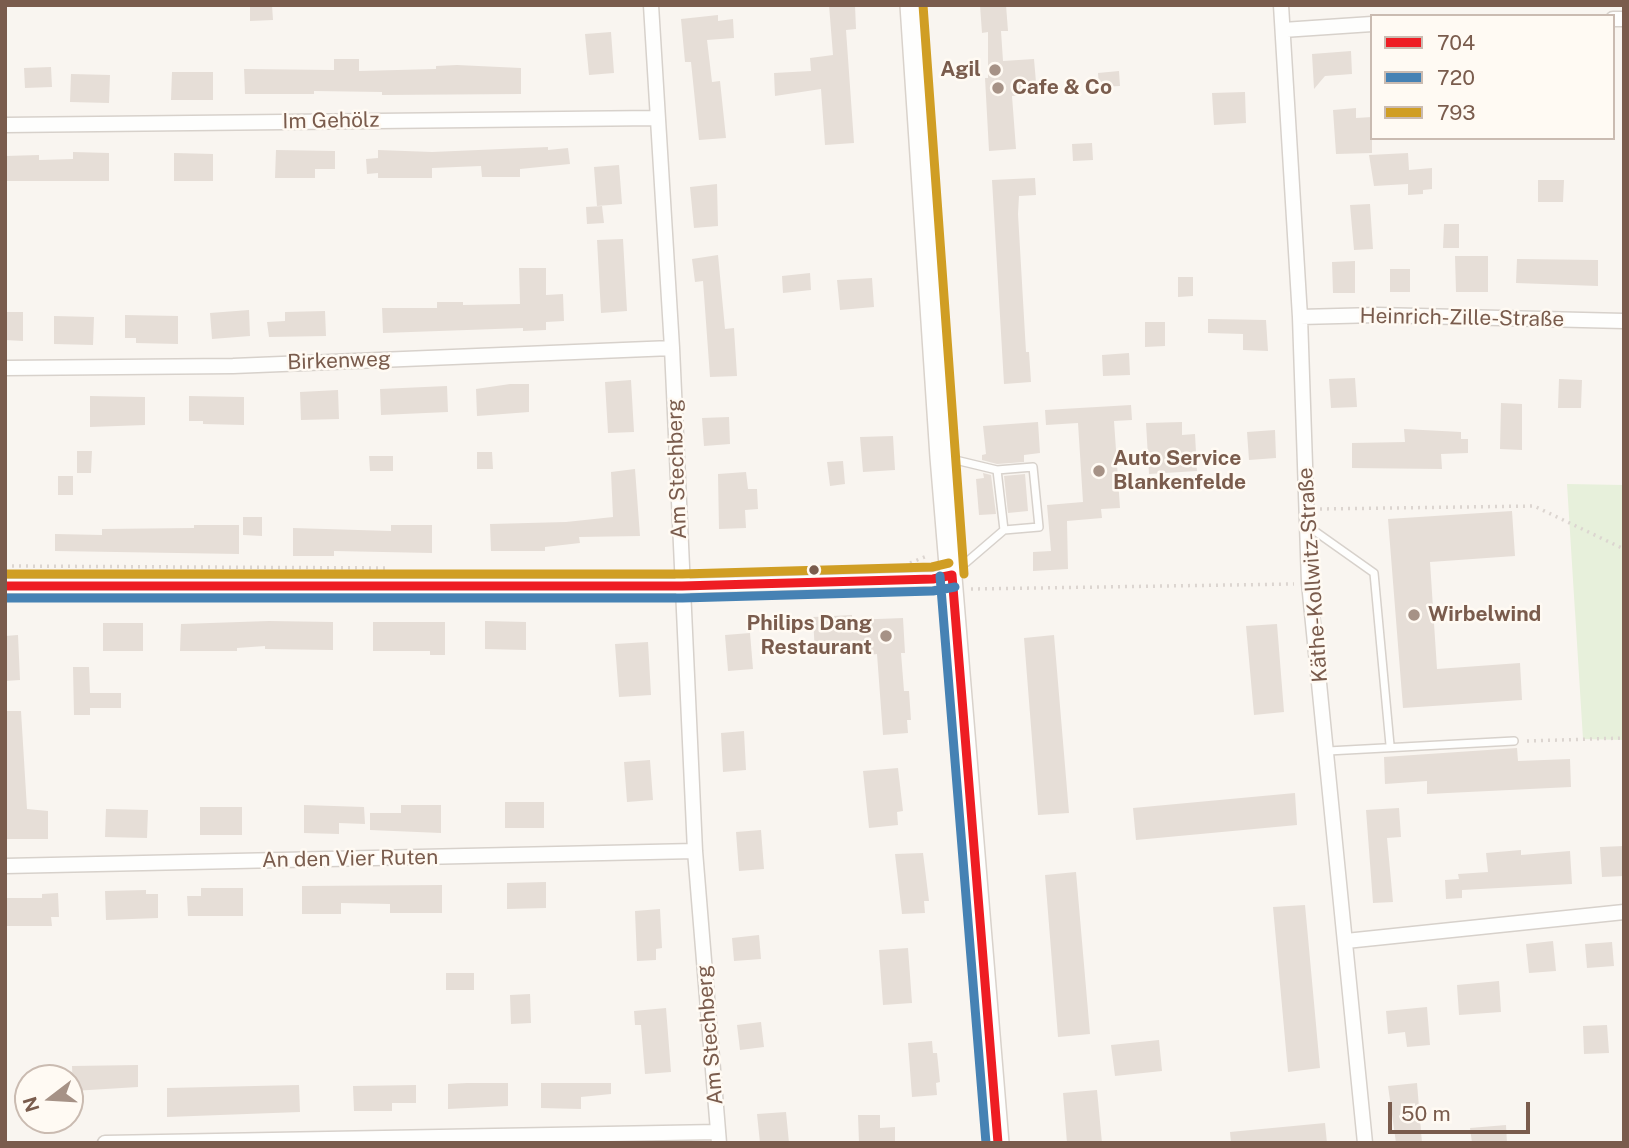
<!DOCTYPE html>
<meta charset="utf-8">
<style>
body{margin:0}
#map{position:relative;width:1629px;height:1148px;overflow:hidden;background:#f9f5f0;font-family:"Public Sans",sans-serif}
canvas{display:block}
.frame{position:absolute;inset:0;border:7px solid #7a5c4d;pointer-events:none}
.legend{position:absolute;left:1370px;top:14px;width:245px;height:126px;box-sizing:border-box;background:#fffaf3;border:2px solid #cabbb1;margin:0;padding:9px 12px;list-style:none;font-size:21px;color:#7a5c4d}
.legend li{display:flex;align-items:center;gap:14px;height:35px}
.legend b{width:35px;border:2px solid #cabbb1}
.north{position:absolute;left:14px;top:1064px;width:70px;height:70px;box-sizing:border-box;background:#fffaf3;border:2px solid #cabbb1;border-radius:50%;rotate:253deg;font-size:19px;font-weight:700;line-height:28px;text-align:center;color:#7a5c4d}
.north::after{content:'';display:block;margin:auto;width:24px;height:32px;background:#a69286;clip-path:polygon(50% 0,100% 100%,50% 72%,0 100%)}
.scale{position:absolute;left:1388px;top:1102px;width:142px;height:32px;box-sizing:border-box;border:4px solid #7a5c4d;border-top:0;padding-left:9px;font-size:21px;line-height:24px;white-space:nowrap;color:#7a5c4d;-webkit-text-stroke:5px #fffaf3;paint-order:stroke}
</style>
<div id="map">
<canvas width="1629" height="1148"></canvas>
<div class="frame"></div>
<ul class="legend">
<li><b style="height:9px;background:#ee1d23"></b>704</li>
<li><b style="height:9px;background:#4682b4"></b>720</li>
<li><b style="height:9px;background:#d09e24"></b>793</li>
</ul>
<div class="north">N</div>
<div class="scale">50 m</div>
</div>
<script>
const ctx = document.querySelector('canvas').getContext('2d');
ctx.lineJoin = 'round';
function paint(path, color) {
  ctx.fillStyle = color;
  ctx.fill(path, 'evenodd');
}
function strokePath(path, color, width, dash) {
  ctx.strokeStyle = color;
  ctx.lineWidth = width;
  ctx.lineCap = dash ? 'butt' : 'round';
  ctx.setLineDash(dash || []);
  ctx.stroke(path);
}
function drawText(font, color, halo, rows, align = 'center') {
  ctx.font = font + ' "Public Sans",sans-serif';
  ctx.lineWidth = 5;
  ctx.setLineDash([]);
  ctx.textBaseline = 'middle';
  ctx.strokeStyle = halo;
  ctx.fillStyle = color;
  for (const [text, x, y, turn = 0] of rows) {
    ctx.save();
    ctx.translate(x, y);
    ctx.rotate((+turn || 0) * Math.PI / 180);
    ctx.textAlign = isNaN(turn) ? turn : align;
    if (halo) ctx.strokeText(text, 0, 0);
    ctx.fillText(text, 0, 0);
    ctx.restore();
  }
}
const green = new Path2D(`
 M1567 484 1624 485V740L1583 739Z`);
const building = new Path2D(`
 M250 5H272L273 20 250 21Z
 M829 5H855L856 29 846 30 854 143 825 145 821 89 775 96 774 73 811 71 810 58 833 55Z
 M980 5H1006L1008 31H1001L1003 61 1034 59 1037 94 1012 96 1016 149 989 151 985 78H988V32L982 33Z
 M718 15V21L733 19 734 38 707 40 712 82 720 81 726 138 699 140 691 62H685L681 19Z
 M611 32 614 73 589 75 585 34Z
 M1351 51 1352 74 1325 76 1314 89 1312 54Z
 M334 59H359V71L436 69V66L457 65 521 68V94L382 95V92L314 91V94H245L244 69 334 70Z
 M51 67 52 87 25 88 24 68Z
 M1119 71 1120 86 1099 87 1098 73Z
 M172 72H213V100H171Z
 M71 74 110 75 109 103 70 102Z
 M1245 92 1246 123 1214 125 1212 93Z
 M1356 108V118L1372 117V153L1336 154 1333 110Z
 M1092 143 1093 160 1073 161 1072 144Z
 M548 147V150L568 148 570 164 520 169V177H482L481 166 432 168V178H378V173L367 174 366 159 378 158V150L432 152Z
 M276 150 335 151V169H315V178H275Z
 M73 152 109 153V181H5V156L39 155V160L73 159Z
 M174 153 213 154V181H174Z
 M1408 153 1409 170 1432 168V189L1423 190V194L1408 195V184L1374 186 1369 155Z
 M619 165 622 204 597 206 594 167Z
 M1035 178 1036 195 1019 196 1018 214 1026 352H1029L1031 382 1004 384 992 180Z
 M1538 180H1564L1563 202H1538Z
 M717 184 718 226 694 228 690 187Z
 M1370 204 1373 249 1354 250 1350 205Z
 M602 206 604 223 587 224 586 207Z
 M1444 224H1459V248H1443Z
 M623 239 627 311 601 313 597 240Z
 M718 255 725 329 734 328 737 376 710 377 703 281 695 282 692 259Z
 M1455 256H1488V292H1456Z
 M1517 259 1598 260V286L1516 283Z
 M1355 261V293H1333L1332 262Z
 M519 268H546V295L563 294 564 321 546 322V330L523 331V328L383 333 382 308H437V302H463V305L520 304Z
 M1390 269H1410V292H1390Z
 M810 273 811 290 783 293 782 276Z
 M1178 277H1193V296L1178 297Z
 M872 278 874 307 840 310 837 280Z
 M249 310 250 336 212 339 210 313Z
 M325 311 326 336 269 337 267 322 285 321V312Z
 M5 312H23V341L5 340Z
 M125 315 178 316V344L136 343V338H125Z
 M54 316 94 317 93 345 54 344Z
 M1208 319 1266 320 1268 351 1243 350V334L1208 333Z
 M1145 322H1165V346L1145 347Z
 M1129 353 1130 375 1103 376 1102 355Z
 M1355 378 1357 407 1331 408 1329 379Z
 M1559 379 1582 380 1581 408H1558Z
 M631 380 634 432 608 433 605 382Z
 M510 384H529V412L477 416 476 389Z
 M447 386 448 412 381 415 380 389Z
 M338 390 339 419 301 420 300 392Z
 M90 396 145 397V425L90 427Z
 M189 396 244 397V425L203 424V421H189Z
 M1501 403 1522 404V450L1500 449Z
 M1131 405 1132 420 1114 421 1120 508 1101 509 1102 518 1067 521 1068 569 1033 571V552L1051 551 1047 505 1083 502 1078 423 1046 425 1045 410Z
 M729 417 730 444 704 446 702 418Z
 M1038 422 1040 453 1024 455V462L997 464 982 460V455L986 454 983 426Z
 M1182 422V435L1195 434 1197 471 1149 474 1146 423Z
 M1404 429 1461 432V439H1468V453L1441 454 1442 469 1352 468V443L1405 442Z
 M1275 430 1276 458 1249 460 1247 432Z
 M893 436 895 470 863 472 860 437Z
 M77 451H92L91 473H77Z
 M477 452H492L493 469H477Z
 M369 456H393V471H370Z
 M843 461 845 484 830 486 827 462Z
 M635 469 640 536 579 537 580 543 545 547V551H491L490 524 566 522 613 517 611 472Z
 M746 472 748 489H757L758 509 745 510 746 528 719 529 718 474Z
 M983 473 991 475 996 514 979 515 976 479 984 478Z
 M1025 474 1028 511 1008 513 1004 476Z
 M58 476H73V495H58Z
 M1512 511 1515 556 1430 562 1437 669 1520 663 1522 700 1403 708 1388 519Z
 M243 517H262V536L243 535Z
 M194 525H239V554L55 551V534L102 535V529L194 528Z
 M391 525H432V553L334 551V556H293V528L391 531Z
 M852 615V620L903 618 905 653H901L904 691H909L911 720H907L908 733 883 735 877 654 869 655V652L815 654 813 617Z
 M269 621 333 622V650L265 649V646L237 648V651H180L181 624Z
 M485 621 526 622V650L485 649Z
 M373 622H445V655H430V651H373Z
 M103 623H143V651H103Z
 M1277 624 1284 712 1254 715 1246 626Z
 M750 633 753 669 728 671 725 635Z
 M18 635 20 680 5 681V636Z
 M1054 635 1069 813 1038 815 1024 638Z
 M648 642 651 695 619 697 615 644Z
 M73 667H89L90 693H121V708H90V715H74Z
 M5 711H21L27 809 48 811V839H7Z
 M744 731 746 770 723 772 721 733Z
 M1517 748 1518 761 1570 759 1571 787 1427 794V781L1385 784 1384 757Z
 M650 760 653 800 627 802 624 762Z
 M898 768 903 811 897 812 898 825 869 828 863 771Z
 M1295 793 1297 825 1136 840 1133 808Z
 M505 802H544V828H505Z
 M304 805 364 807 365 824 339 823V834L304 833Z
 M401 805H441V833L370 830V813H401Z
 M200 807H242V835H200Z
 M1399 808 1401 837 1387 838 1393 902 1373 903 1366 810Z
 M106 809 148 810 147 838 105 837Z
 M761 830 764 869 739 871 736 832Z
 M1624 846V876L1602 877 1600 847Z
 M1521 850V855L1570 851 1572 884 1462 890V898L1446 899 1445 880 1459 879 1458 874 1488 872 1486 853Z
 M923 853 929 901H924L925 913 902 914 895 854Z
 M1076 872 1090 1034 1058 1037 1045 875Z
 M546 882V908L507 909V883Z
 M442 885V913H390V904L341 903V914H302V886Z
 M201 888H243V916H188L187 896H201Z
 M146 890V894H158V918L106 920 105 891Z
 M58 893 59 917H51L52 926H5V898H42V894Z
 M1305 905 1320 1068 1288 1072 1273 907Z
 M660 909 662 948 656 949V960L637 961 635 911Z
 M759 935 761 959 734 961 732 938Z
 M1553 941 1556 971 1529 973 1526 944Z
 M1612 942 1614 966 1587 968 1585 944Z
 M908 948 912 1003 883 1005 879 950Z
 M446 973H474V990H446Z
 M1499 981 1501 1012 1459 1015 1457 985Z
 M530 994 531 1023 511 1024 510 995Z
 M1427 1007 1430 1045 1407 1047 1405 1032 1388 1034 1386 1011Z
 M666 1008 671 1072 645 1074 641 1025H635L634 1011Z
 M761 1022 764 1047 740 1050 737 1025Z
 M1607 1025 1609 1053 1584 1054 1583 1026Z
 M1159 1040 1162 1071 1115 1076 1111 1045Z
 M932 1041 933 1053H937L940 1082 936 1083 937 1095 912 1097 908 1043Z
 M138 1065V1087L73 1091 72 1066Z
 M467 1083H508V1106L448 1109V1084Z
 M541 1083H611V1094L581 1097V1109L541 1108Z
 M1417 1083 1422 1143H1396L1388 1086Z
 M299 1085 300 1112 167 1117V1088Z
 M416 1085V1103H392V1111H354L353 1086Z
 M1097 1090 1102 1143H1067L1063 1093Z
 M786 1112 789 1143H760L757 1114Z
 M858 1115H880V1128L895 1127V1143H859Z
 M1325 1123 1327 1143H1231L1230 1132Z
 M1506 1125 1507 1143H1472L1470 1128Z`);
const path = new Path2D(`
 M1320 509 1534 506 1624 549
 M910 563 929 555
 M5 566 388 568
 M971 589 1294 584
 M1527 741 1624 738`);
const service = new Path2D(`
 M943 457 997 470 1004 530 955 572
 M997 470 1033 467 1039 527 1004 530
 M1309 527 1374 573 1390 745
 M1328 751 1514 741`);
const minor = new Path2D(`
 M651 5 672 348 695 851 719 1143
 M1281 5 1300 317 1309 583 1365 1143
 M1613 19H1624
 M1283 30 1372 24
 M5 125 656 118
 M1300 317 1377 315 1624 321
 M5 368 233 366 672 348
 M5 586H682L933 579 952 575
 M5 866 695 851
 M1346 941 1624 912
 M105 1143 718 1132`);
const secondary = new Path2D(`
 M911 5 941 457 998 1143`);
const bus1 = new Path2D(`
 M952 575 998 1143
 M5 586H682L933 579 952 575`);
const bus2 = new Path2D(`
 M940 576 986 1143
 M5 598H682L933 591 955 587`);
const bus3 = new Path2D(`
 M923 5 964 574
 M5 574H682L932 567 949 563`);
const markers = [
 [995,70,7,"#a69286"],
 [998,88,7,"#a69286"],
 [1099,471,7,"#a69286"],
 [814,570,6,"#7a5c4d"],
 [1414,615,7,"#a69286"],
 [886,636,7,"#a69286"]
];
const poiNames = [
 ["Agil",981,70,"right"],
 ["Cafe & Co",1012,88],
 ["Auto Service",1113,459],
 ["Blankenfelde",1113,483],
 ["Wirbelwind",1428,615],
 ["Philips Dang",872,624,"right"],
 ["Restaurant",872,648,"right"]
];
const streetNames = [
 ["Im Gehölz",331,121,-1],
 ["Heinrich-Zille-Straße",1462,318,1],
 ["Birkenweg",339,361,-2],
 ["Am Stechberg",677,469,-92],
 ["Käthe-Kollwitz-Straße",1313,575,-94],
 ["An den Vier Ruten",350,859,-1],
 ["Am Stechberg",710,1035,-95]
];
paint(green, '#e7f0db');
paint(building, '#e6ded7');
strokePath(service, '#d7d1cb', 10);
strokePath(minor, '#d7d1cb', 17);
strokePath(secondary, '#d9d2cb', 24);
strokePath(path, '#dcd5d0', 3.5, [2, 5]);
strokePath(service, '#fefefd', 7);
strokePath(minor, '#fefefd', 14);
strokePath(secondary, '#fefefd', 21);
strokePath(bus1, '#ee1d23', 9);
strokePath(bus2, '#4682b4', 9);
strokePath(bus3, '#d09e24', 9);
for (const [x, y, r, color] of markers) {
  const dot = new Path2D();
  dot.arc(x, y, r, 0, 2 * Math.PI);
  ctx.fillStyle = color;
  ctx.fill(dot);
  strokePath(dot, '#fffaf3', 2.5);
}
drawText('bold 21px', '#7a5c4d', '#fffaf3', poiNames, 'left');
drawText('21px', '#7a5c4d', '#fffaf3', streetNames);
</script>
